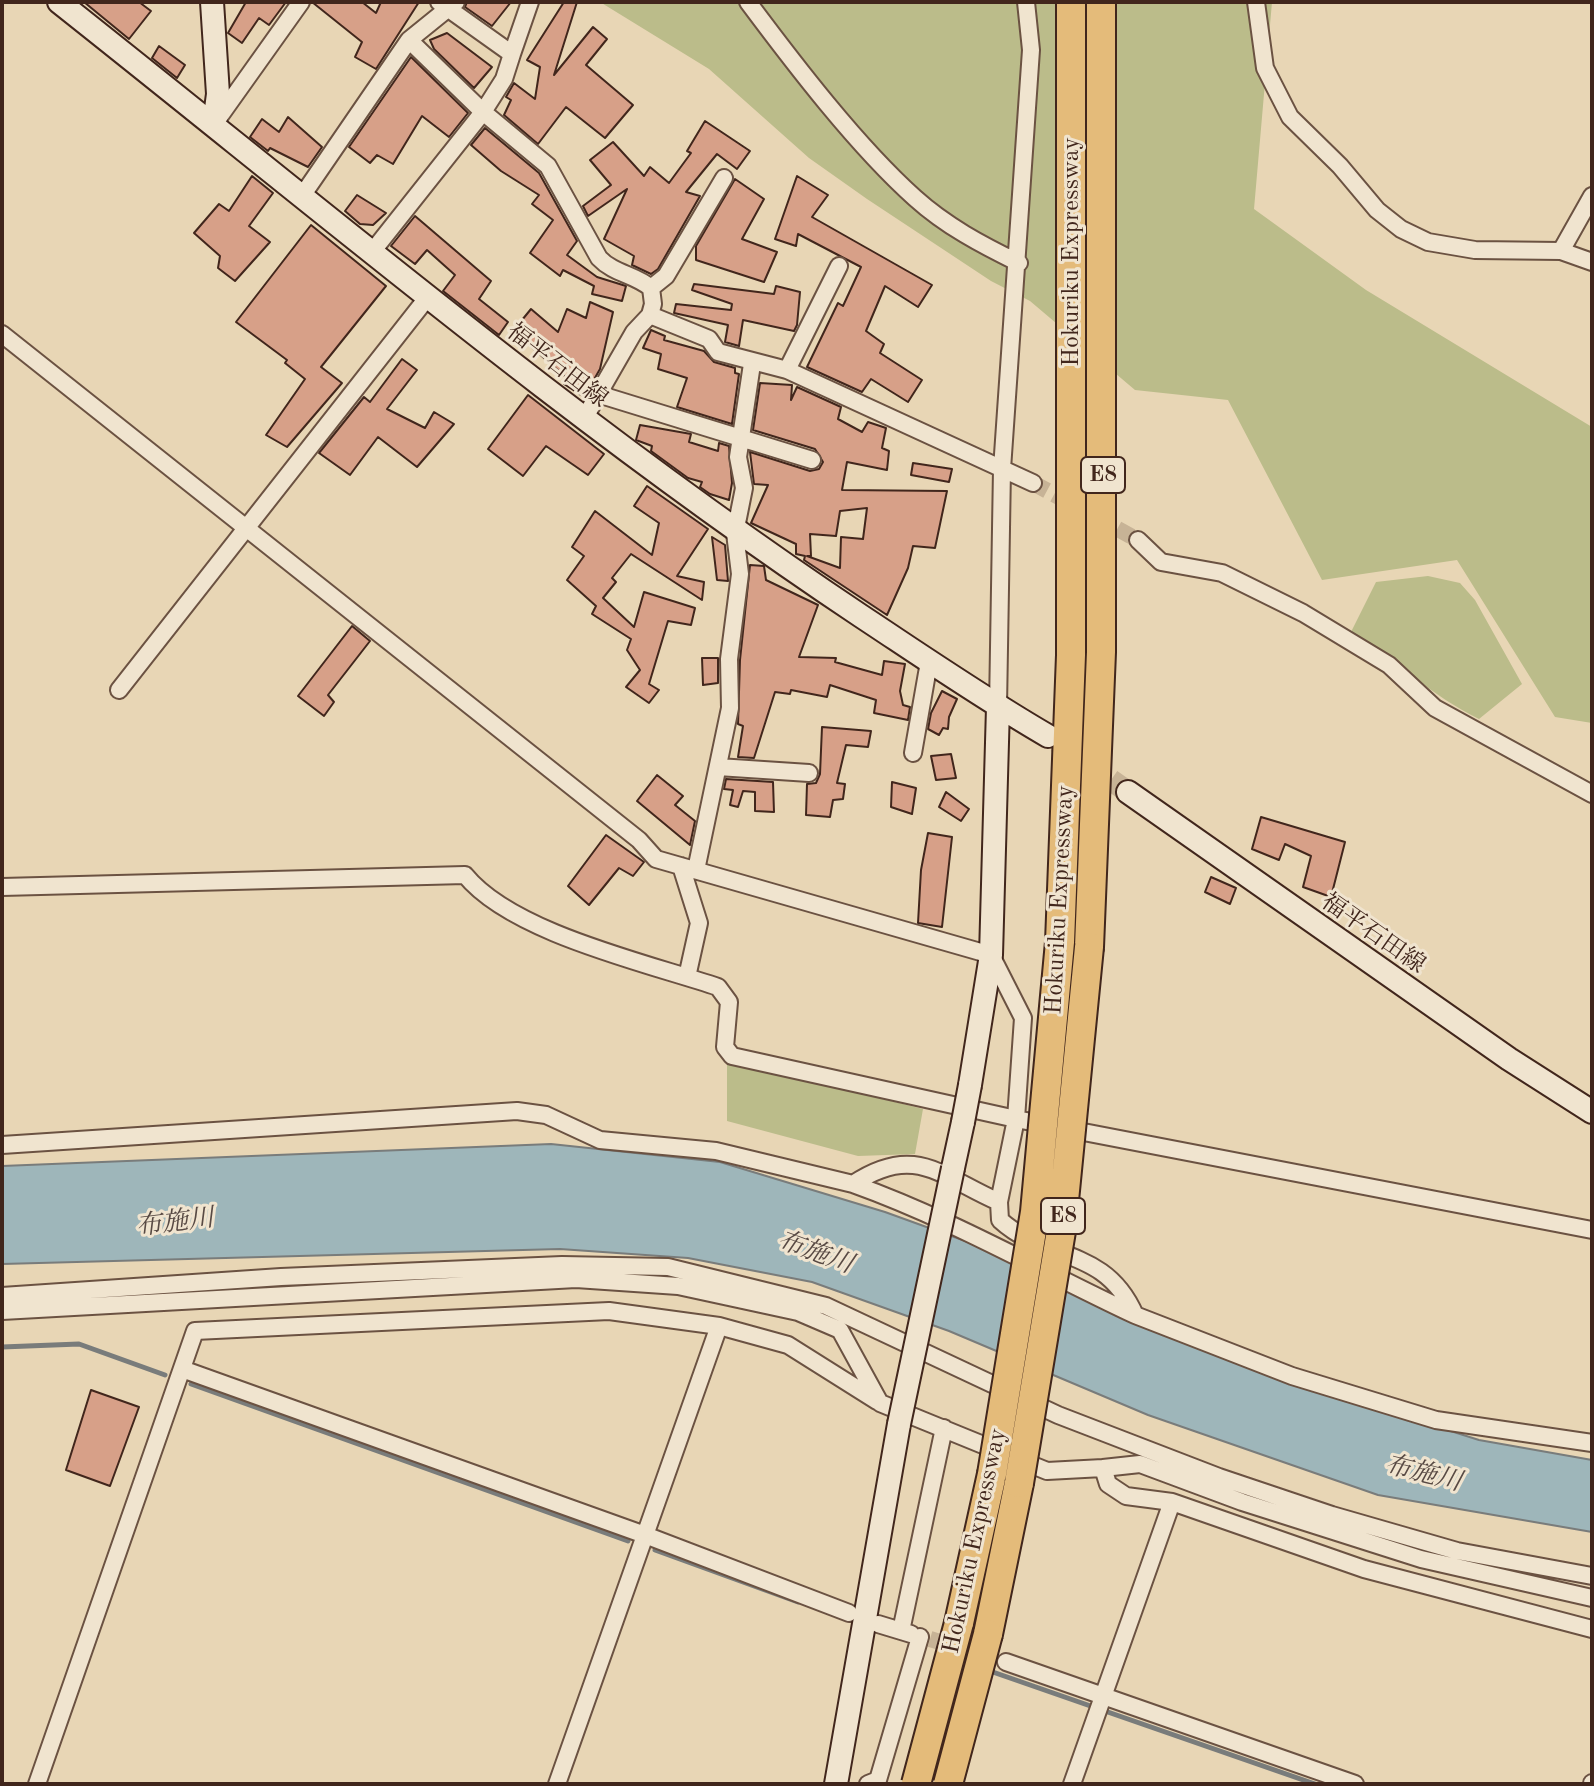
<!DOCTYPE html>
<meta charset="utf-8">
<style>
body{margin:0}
#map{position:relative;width:1594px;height:1786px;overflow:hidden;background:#e8d6b5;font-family:"Old Standard TT",serif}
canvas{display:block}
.frame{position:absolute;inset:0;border:4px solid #41261c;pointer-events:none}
</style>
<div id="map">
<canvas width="1594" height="1786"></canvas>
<div class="frame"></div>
</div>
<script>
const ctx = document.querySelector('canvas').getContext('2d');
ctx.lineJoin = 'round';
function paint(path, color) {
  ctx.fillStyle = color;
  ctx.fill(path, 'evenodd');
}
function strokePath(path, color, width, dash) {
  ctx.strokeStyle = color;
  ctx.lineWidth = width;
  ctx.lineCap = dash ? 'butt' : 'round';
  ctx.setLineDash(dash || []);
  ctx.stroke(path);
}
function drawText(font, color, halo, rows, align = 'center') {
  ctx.font = font + ' "Old Standard TT","Noto Serif JP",serif';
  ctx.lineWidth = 6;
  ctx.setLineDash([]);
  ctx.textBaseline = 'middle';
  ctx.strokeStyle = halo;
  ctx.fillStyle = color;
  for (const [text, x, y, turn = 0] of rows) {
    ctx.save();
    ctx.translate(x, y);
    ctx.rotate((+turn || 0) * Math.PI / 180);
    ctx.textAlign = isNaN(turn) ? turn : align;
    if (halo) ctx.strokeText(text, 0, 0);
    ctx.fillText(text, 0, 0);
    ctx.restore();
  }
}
const green = new Path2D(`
 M600 2H1272L1254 209 1366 290 1592 427V723L1555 717 1457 560 1322 580 1228 400 1135 390 1030 301 991 281 867 199 809 158 709 69Z
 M1428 576 1460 583 1475 600 1522 684 1479 719C1432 696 1395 660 1351 632L1376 582Z
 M727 1060 923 1109 915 1154 858 1156 727 1121Z`);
const water = new Path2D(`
 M551 1144 720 1162 885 1212 1109 1293 1233 1362 1479 1440 1592 1460V1532L1378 1495 1148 1415 949 1331 812 1282 688 1258 560 1249 2 1264V1166Z`);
const stream = new Path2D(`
 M2 1347 79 1344 165 1375
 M191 1384 628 1541
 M655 1550 798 1602
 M987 1670 1315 1784`);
const building = new Path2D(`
 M84 2H139L151 11 129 39Z
 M246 2H286L269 25 259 18 242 43 228 33Z
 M312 2H362L376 13 381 2H419L376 69 355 57 362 42Z
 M467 2H511L492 26 465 7Z
 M564 2H577L554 75 593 27 607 39 586 65 633 105 605 138 566 107 538 144 504 115 511 100 506 97 514 83 535 99 540 67 527 60Z
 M447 33 492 67 474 88 434 49 430 40Z
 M159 46 185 65 177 78 152 58Z
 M411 57 468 113 449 137 422 116 393 164 377 155 370 163 349 147Z
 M288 117 322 147 308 167 270 148 268 151 250 137 262 119 279 132Z
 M705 121 750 151 737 169 717 154 686 192 700 196 658 269 651 274 632 265 634 256 604 239 627 189 588 216 583 206 611 185 590 160 613 142 644 176 650 167 669 183 691 153 687 151Z
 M485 128 539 173 577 241 567 255 597 277 626 286 622 301 592 294 594 286 563 270 560 276 530 253 553 220 532 204 539 195 501 171 471 145Z
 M252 176 273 193 249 226 270 242 235 281 218 268 220 256 194 233 219 204 229 211Z
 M797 176 828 195 812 217 932 285 918 307 885 286 866 331 884 344 880 353 922 380 908 402 871 379 862 392 807 367 838 303 843 306 861 267 798 234 796 246 775 239Z
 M735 179 764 199 742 239 777 252 764 282 696 260V246Z
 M357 195 386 213 373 225 360 224 345 211Z
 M415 216 491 281 479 299 508 322 499 335 443 291 455 275 427 250 415 264 391 246Z
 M311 225 386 286 321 367 342 383 287 447 266 435 305 379 285 363 287 360 236 322Z
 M694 284 774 294 776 286 800 292 797 325 794 331 743 320 739 346 725 342 728 325 674 313 676 304 731 310 732 304 692 290Z
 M590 302 613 312 600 369 584 397 564 384 568 379 513 331 531 309 558 332 567 309 586 318Z
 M651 330 665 336 664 340 704 351 714 362 735 368V373L739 374 732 424 677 407 687 378 658 369 661 354 643 348Z
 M402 359 417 370 387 409 425 428 434 412 454 424 417 467 378 437 350 475 319 453 364 397 370 402Z
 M760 383 792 385 791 400 797 387 841 407 838 419 862 432 868 422 886 428 882 448 889 451 887 470 847 462 842 490 947 491 935 548 913 546 908 568 887 615 804 560 805 556 796 554V544L751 523 768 485 754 484 750 452 810 471 819 469 823 462 815 449 753 430ZM867 508 863 539 841 537 840 568 807 556H811L810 534 836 536 840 511Z
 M528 395 604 454 588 475 546 446 523 476 488 449Z
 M640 425 691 434 689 442 718 451 719 443 729 446 732 483 729 500 710 494 700 487 702 482 688 478 651 451 652 446 636 440Z
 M913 463 952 469 949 482 911 475Z
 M647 486 708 529 677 576 704 582 702 600 631 554 612 578 616 582 603 598 634 627 644 592 695 608 691 625 668 621 649 684 659 690 649 703 626 687 640 670 627 650 631 639 592 614 596 606 567 580 584 556 572 547 595 511 652 555 659 523 634 506Z
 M712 537 725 545 728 581 717 580Z
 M750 565 764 566 766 580 818 605 799 657 836 658 835 662 882 675 884 661 905 664 900 691 903 705 910 707 908 720 874 713 876 700 830 685 827 697 791 690 790 694 775 692 754 758 738 757 743 726 738 724 740 660Z
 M352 626 370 641 328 695 334 702 324 716 298 696Z
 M702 658H718V683L703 685Z
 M942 691 957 699 949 717 948 729 943 728 939 735 928 729 931 713Z
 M822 727 871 731 868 747 846 745 837 783 845 784 843 799 833 800 830 817 806 815 807 784 816 783 820 774Z
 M951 754 956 778 936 780 931 756Z
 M657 775 683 796 675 805 695 821 690 845 637 801Z
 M726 779 773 782 774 812 755 811V792L743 791 738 807 730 805 733 790 724 789Z
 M892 782 916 788 912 814 891 807Z
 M946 792 969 809 961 821 939 807Z
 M1261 817 1345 842 1331 897 1303 887 1311 856 1285 844 1279 860 1252 849Z
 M928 833 952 837 942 927 918 923 921 870Z
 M606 835 644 862 633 876 619 868 589 905 568 886Z
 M1211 877 1236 888 1230 904 1205 892Z
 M91 1390 139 1407 110 1486 66 1470Z`);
const streetTunnel = new Path2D(`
 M1033 483 1138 540
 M930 1639 990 1657`);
const secondaryTunnel = new Path2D(`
 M1057 742 1128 792`);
const street = new Path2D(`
 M439 2 512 54 530 2
 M748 2C795 65 857 146 915 198 946 226 982 245 1019 263
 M1256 2 1265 68 1290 117 1340 166 1377 210 1401 229 1428 242 1475 250 1561 251 1592 262
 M512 54 504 79 483 112 548 166 599 258C614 274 634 274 651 288L653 304 650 315 634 332 584 419
 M217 120 301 2
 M302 196 409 40
 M1561 251 1592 196
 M372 252 483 112 409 40 456 2
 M651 288 666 276 724 178
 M650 315 709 339 718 352 787 370 1033 483
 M2 334 639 840 656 859 991 955 1023 1018 1016 1119 1592 1230
 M787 370 839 266
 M601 395 812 460
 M1138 540 1161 562 1222 573 1303 613 1389 665 1435 708 1592 794
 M119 690 427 298
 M998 707 1002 469 1031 50 1026 2
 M913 753 929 662
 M718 767 809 773
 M681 866 699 923 687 977
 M696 870 730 708 729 659 740 574 735 533 744 488 738 457 752 364
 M2 887 465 875C512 933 647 963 718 987L729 1002 725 1047 732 1056 1016 1119 999 1202C940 1176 915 1143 853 1184 951 1219 1041 1271 1135 1315 1105 1246 1046 1262 1000 1220L999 1202
 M2 1145 517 1111 546 1115 600 1140 716 1151 853 1184
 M2 1296 281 1277 562 1265 668 1267 826 1306 1058 1415 1219 1477 1332 1515 1457 1551 1592 1576
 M2 1311 576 1279 678 1286 798 1312 840 1330 880 1403 1047 1471 1103 1468 1108 1484 1126 1496 1172 1502 1364 1569 1592 1629
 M1135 1315 1292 1376 1436 1420 1592 1443
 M182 1369 645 1535 849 1613
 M1103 1468 1140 1464 1242 1502 1421 1559 1592 1598
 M878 1624 911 1634
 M901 1631 944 1428
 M1006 1662 1355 1784
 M37 1784 195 1331 609 1311 719 1326 788 1345 877 1401
 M557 1784 719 1326
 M868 1784 878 1780 920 1637
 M1072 1784 1172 1502
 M1592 1784V1783`);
const secondary = new Path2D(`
 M59 2C323 211 580 429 861 616 923 657 984 699 1048 736
 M212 2 218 94 214 125
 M1128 792 1509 1059 1592 1112
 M970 1085 991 955 998 707
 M953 1168 963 1122
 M836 1784 899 1424`);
const highway = new Path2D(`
 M1060 942 1071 655V2
 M1089 947 1101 652V2
 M959 1623 992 1474
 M988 1634 1019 1483`);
const secondaryBridge = new Path2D(`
 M963 1122 970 1085
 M899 1424 953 1168`);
const highwayBridge = new Path2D(`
 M992 1474 1035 1212 1060 942
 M1019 1483 1061 1231 1089 947
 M916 1784 959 1623
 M948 1784 988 1634`);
const shields = [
 [1103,475,44],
 [1063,1216,44]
];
const shieldNames = [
 ["E8",1103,475],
 ["E8",1063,1216]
];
const streetNames = [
 ["Hokuriku Expressway",1072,252,-90],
 ["福平石田線",557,366,38],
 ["Hokuriku Expressway",1060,900,-87],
 ["福平石田線",1373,934,35],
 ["Hokuriku Expressway",975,1541,-78]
];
const waterNames = [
 ["布施川",175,1223,-7],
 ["布施川",815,1253,20],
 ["布施川",1423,1474,14]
];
paint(green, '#bbbc8a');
paint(water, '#9eb6ba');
strokePath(water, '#797c7b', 2);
strokePath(stream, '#797c7b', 5);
paint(building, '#d7a088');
strokePath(building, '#41261c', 2);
strokePath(streetTunnel, '#c7b396', 16, [16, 8]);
strokePath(secondaryTunnel, '#c7b396', 22, [22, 11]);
strokePath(street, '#6b5242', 20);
strokePath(secondary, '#41261c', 26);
strokePath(highway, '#41261c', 32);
strokePath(street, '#f0e4cf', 16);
strokePath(secondary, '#f0e4cf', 22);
strokePath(highway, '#e4bb7a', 28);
strokePath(secondaryBridge, '#41261c', 26, []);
strokePath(highwayBridge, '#41261c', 32, []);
strokePath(secondaryBridge, '#f0e4cf', 22);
strokePath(highwayBridge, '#e4bb7a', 28);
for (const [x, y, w] of shields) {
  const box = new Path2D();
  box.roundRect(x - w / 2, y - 18, w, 36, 6);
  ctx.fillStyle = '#f0e4cf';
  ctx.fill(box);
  strokePath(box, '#41261c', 2);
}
drawText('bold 22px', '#41261c', null, shieldNames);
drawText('24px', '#41261c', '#f0e4cf', streetNames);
drawText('italic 26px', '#584a44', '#f0e4cf', waterNames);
</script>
